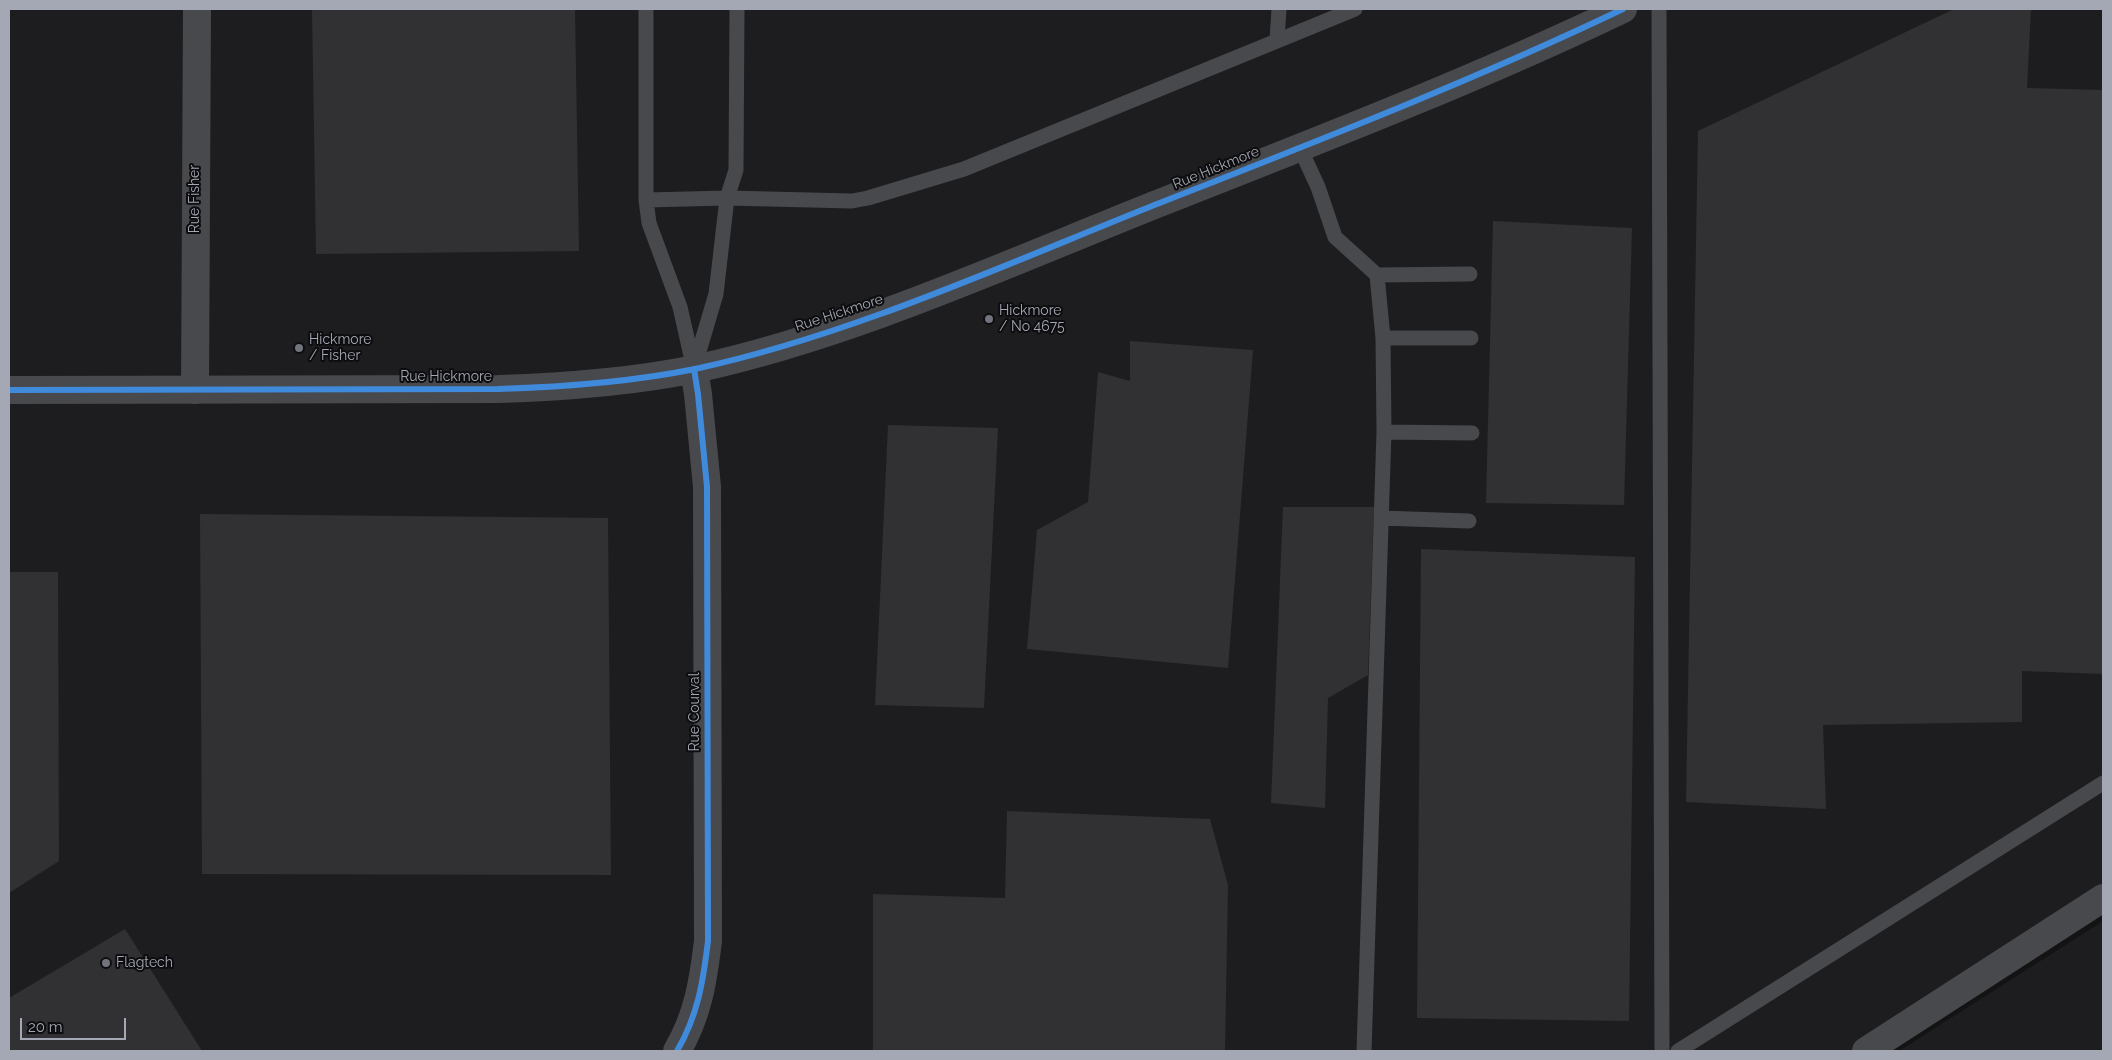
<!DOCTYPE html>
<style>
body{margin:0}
#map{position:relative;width:2112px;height:1060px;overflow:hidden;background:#131313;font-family:Raleway,sans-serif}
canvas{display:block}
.frame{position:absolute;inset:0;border:10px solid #a4a8b4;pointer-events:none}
.scale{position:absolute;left:20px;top:1018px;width:106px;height:22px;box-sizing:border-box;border:2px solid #a4a8b4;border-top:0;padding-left:6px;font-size:15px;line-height:18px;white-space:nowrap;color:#a4a8b4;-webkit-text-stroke:4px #0d0d0f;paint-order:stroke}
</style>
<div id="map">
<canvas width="2112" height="1060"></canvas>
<div class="frame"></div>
<div class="scale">20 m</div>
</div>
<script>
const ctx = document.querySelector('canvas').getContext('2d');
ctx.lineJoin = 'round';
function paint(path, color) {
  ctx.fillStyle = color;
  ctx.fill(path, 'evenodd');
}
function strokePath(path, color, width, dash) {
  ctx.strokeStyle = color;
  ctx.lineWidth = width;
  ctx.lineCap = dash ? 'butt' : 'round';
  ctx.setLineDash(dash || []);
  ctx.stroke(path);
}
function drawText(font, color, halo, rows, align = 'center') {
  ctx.font = font + ' Raleway,sans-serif';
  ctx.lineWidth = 4;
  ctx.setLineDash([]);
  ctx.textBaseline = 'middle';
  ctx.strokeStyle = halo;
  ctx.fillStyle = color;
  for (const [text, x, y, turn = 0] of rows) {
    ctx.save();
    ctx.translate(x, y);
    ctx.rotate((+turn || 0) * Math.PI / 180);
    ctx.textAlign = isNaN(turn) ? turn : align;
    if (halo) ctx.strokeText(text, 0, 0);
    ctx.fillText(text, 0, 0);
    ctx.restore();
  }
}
const built = new Path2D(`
 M9 9H2103V912L1866 1051H9Z
 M2103 921V1051H1899Z`);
const building = new Path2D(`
 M312 9H575L579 251 316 254Z
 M1954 9H2031L2027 88 2103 90V674L2022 671V722L1823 725 1826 809 1686 802 1698 131Z
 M1493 221 1632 228 1624 505 1486 503Z
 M1130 341 1253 350 1228 668 1027 649 1037 530 1088 502 1098 372 1130 381Z
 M888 425 998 428 984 708 875 705Z
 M1283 507H1374L1368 675 1328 698 1325 808 1271 803Z
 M200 514 608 518 611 875 202 874Z
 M1421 549 1635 557 1629 1021 1417 1018Z
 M9 572H58L59 861 9 893Z
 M1007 811 1210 819 1228 885 1225 1051H873V894L1005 898Z
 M125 929 202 1051H10L9 998Z`);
const service = new Path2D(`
 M646 9V200L649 223 680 307 694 369
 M1659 9 1662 1051
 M1277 40 1279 9
 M1300 148 1318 187 1335 237 1377 275 1383 338 1384 432 1364 1051
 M646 200 727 198 852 201 868 198 964 169 1355 9
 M1377 275 1470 274
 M1383 338H1471
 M694 368 716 294 727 198 736 170 737 9
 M1384 432 1472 433
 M1381 518 1469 521
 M1678 1051 2103 783`);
const minor = new Path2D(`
 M195 390 197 9
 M1866 1051 2103 898`);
const tertiary = new Path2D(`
 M9 390 498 389C564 387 631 382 695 369 848 336 1002 266 1147 208 1307 145 1468 83 1623 9
 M677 1051C698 1015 703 982 708 941L707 487 698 394 694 369`);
const cycleway = new Path2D(`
 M9 390 498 389C564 387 631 382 695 369 848 336 1002 266 1147 208 1307 145 1468 83 1623 9
 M677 1051C698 1015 703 982 708 941L707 487 698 394 694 369`);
const markers = [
 [989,319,5,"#71747c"],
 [299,348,5,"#71747c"],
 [106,963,5,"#71747c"]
];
const streetNames = [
 ["Rue Hickmore",1216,168,-22],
 ["Rue Fisher",195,199,-90],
 ["Rue Hickmore",839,313,-18],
 ["Rue Hickmore",446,377],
 ["Rue Courval",695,712,-90]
];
const poiNames = [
 ["Hickmore",999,311],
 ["/ No 4675",999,327],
 ["Hickmore",309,340],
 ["/ Fisher",309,356],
 ["Flagtech",116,963]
];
paint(built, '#1d1d1f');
paint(building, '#313133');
strokePath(service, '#48494c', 15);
strokePath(minor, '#48494c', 28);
strokePath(tertiary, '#48494c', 28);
strokePath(cycleway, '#408adc', 6);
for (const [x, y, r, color] of markers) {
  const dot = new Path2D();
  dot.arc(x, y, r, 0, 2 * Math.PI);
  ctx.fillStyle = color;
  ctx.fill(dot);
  strokePath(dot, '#0d0d0f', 2);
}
drawText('14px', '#a4a8b4', '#0d0d0f', streetNames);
drawText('14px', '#a4a8b4', '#0d0d0f', poiNames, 'left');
</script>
